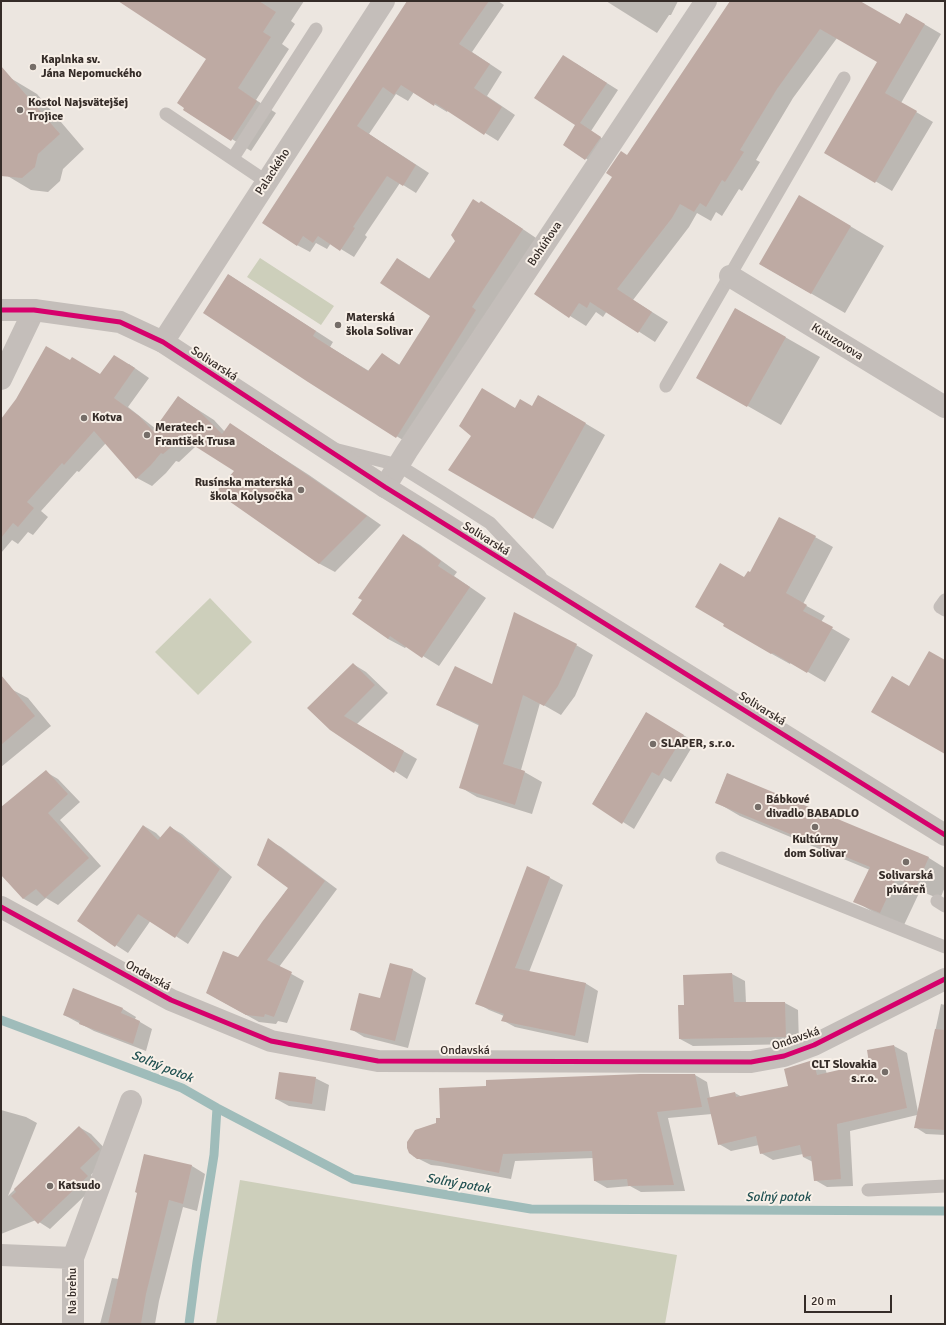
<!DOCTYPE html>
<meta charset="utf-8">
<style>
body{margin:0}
#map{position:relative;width:946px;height:1325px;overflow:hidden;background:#ece6e0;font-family:Signika,sans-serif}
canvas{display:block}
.frame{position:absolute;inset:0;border:2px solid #352c28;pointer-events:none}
.scale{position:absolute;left:804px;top:1295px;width:88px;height:18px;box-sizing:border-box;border:2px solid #352c28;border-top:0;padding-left:5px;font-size:12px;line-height:14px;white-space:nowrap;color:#352c28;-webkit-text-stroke:3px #f8f0e8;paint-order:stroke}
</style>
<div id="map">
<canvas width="946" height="1325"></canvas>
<div class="frame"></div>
<div class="scale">20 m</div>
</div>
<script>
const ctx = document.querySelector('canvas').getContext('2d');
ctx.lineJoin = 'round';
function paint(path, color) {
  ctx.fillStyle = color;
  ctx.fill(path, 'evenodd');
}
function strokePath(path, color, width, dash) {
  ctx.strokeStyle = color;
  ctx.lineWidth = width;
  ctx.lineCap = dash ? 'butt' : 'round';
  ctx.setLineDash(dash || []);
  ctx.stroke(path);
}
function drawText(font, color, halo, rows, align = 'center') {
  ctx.font = font + ' Signika,sans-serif';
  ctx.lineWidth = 4;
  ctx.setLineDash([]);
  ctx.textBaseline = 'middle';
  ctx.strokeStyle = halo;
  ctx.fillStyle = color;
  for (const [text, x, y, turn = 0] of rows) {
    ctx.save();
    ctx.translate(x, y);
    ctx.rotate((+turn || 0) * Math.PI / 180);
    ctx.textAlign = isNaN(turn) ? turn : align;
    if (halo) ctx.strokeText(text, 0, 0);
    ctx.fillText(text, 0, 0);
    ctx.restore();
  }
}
const green = new Path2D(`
 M260 258 334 306 321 325 247 277Z
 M210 598 252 642 198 695 155 652Z
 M240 1180 677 1255 665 1324H216Z`);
const shadow = new Path2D(`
 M119 1H304L291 21 295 24 282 44 289 49 256 100 276 113 251 151 184 109 207 58Z
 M409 1H498L504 5 472 52 502 72 487 96 515 115 498 141 448 110 447 112 414 92 408 101 396 94 369 134 429 173 416 193 400 183 365 235 367 237 354 257 331 243 327 249 316 243 310 252 297 245Z
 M606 1H678L671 15H669L657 33Z
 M731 1H837L900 25 907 14 941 34 901 103 933 122 892 191 826 152 879 62 837 38 793 98 756 160 760 162 742 191 739 189 722 216 716 212 711 221 697 213 689 227 633 300 668 322 655 342 607 311 603 317 596 312 586 326 535 294Z
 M575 63 618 90 591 131 612 145 598 166 564 145 577 125Z
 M1 77 12 79 37 94 84 149 63 169 60 181 48 192 31 190 6 175 1 170Z
 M799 196 884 246 845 313 760 264Z
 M499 213 539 240 414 447 308 381 229 275 333 342 330 347 369 371 382 354 400 365 431 316 397 259 430 279Z
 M736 309 820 357 781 425 697 377Z
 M70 362 101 375 129 364 149 378 128 407 156 429 178 397 214 420 225 432 244 433 309 475 381 525 335 572 320 564 218 492 236 471 196 446 179 462 176 461 166 473 152 486 137 478 106 443 79 472 77 471 41 511 48 517 33 535 28 532 18 544 12 540 1 553V429Z
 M539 396 605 435 553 529 449 469 516 409 533 408Z
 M403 535 420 545 457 572 454 576 486 598 439 666 407 646 405 648 388 639 364 600Z
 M815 537 833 547 803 604 825 616 821 622 850 639 825 682 791 662 790 664 772 654 745 578 751 573Z
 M576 645 593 655 575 696 561 715 540 703 521 770 542 782 532 814 477 797 460 787 480 726 455 714 438 704 492 685Z
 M353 664 366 672 388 693 357 724 417 759 407 779 331 729Z
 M11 689 28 698 51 726 1 767V697Z
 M646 713 695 742 671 782 664 778 634 829 593 803Z
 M46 772 58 779 80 802 60 820 101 866 58 905 46 898 37 906 24 899 1 874V808Z
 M727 774 929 858 945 868V887L940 899 920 891 904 925 878 915 855 901 870 870 740 816 716 802Z
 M144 826 156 833 161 838 170 827 182 834 232 877 188 944 151 920 128 953 79 921Z
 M268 840 281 847 337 889 279 967 304 981 287 1023 278 1021 276 1024 259 1022 207 993 238 958 289 887Z
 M528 868 550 878 563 885 529 972 585 983 598 991 588 1043 515 1027 502 1020 504 1016 489 1010 477 1003Z
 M390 964 413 970 426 978 408 1048 364 1037 351 1029 381 1000Z
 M732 974 745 981 746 1003H785L798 1010 799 1044 693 1046 680 1039 685 1006Z
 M74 990 123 1009 136 1017 135 1019 152 1029 146 1051 94 1031 64 1015Z
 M941 1004 945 1005V1135L926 1134 915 1127 917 1115 850 1131 853 1186 827 1187 815 1180 813 1162 803 1157V1154L773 1160 761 1153 759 1145 731 1151 719 1144 712 1114 668 1118 685 1191 641 1192 630 1186 607 1188 595 1181 594 1158 515 1161 511 1179 440 1166 431 1165 413 1156 695 1075 707 1082 710 1098 735 1093 742 1097 789 1087 813 1061 825 1068 827 1074 870 1064 868 1051 894 1046 907 1053 918 1112Z
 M315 1078 329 1085 325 1111 289 1106 276 1099Z
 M1 1110 26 1117 37 1123 8 1196 79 1127 91 1134 111 1155 91 1175 98 1183 50 1229 36 1220 1 1234Z
 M144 1155 192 1166 205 1174 197 1211 183 1207 159 1301 155 1324H100L112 1278 119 1279 138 1193Z`);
const stream = new Path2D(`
 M1 1020 182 1088 217 1108 353 1179 531 1209 945 1211
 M189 1324 197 1262 214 1155 217 1108`);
const building = new Path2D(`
 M118 1H259L276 12 263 32 271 37 238 88 257 101 231 141 183 110 184 108 177 103 206 59Z
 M407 1H489L459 44 490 64 474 88 502 107 484 135 435 103 434 106 401 85 394 95 383 87 357 126 416 165 403 186 387 176 353 227 355 228 340 251 318 236 313 243 303 236 297 246 262 223Z
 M730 1H860L900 24 906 13 925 24 885 93 917 111 875 183 824 153 877 62 820 29 777 89 740 150 744 152 725 182 722 180 706 207 700 203 694 212 680 204 672 218 617 289 652 312 638 333 590 302 587 308 579 303 569 318 534 294 612 177 606 173 621 151 627 155Z
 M563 55 607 83 580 123 601 137 585 160 563 145 575 125 534 98Z
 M1 66 60 134 38 154 35 167 22 178 1 176Z
 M799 195 851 226 811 294 759 264Z
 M473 199 479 203 481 201 523 229 472 307 476 310 396 438 308 382 203 313 228 274 316 331 313 336 368 371 382 353 399 365 430 316 380 283 397 258 429 279 455 241 451 235Z
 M735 308 786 337 747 407 696 378Z
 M46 346 70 360 72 357 100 374 114 355 135 368 114 398 139 416 153 431 178 396 199 411 222 434 230 423 294 466 367 516 319 564 216 492 234 471 182 438 163 454 161 453 151 465 136 479 94 431 64 465 62 463 27 502 34 508 18 527 13 523 1 538V419L16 399Z
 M482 388 515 408 520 399 532 406 538 395 586 423 533 519 448 470 471 436 459 426Z
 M779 517 816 536 786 593 807 605 803 611 833 627 807 673 773 653 771 654 723 626 724 624 695 607 720 563 744 577 748 571 750 572Z
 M403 534 441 561 438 566 470 587 422 658 390 636 388 639 352 614 362 600 358 598Z
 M514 612 577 644 558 686 544 706 523 695 503 764 525 771 515 805 459 788 479 724 436 705 455 666 492 684Z
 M929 651 945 660V754L871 712 892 676 909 686Z
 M353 663 375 685 344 716 404 751 394 773 330 730 307 708Z
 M1 675 35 716 1 745Z
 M646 712 684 735 659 776 652 772 622 824 592 804Z
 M46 770 68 794 48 813 89 858 45 898 36 889 23 899 1 875V807Z
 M727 773 929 857 916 887 896 878 880 913 853 902 870 867 715 803Z
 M143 825 158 840 170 826 220 869 175 938 138 914 115 947 77 921Z
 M268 838 325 881 267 960 292 972 274 1017 265 1014 264 1017 246 1015 206 993 223 951 238 957 262 922 288 888 257 865Z
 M527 866 550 877 515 968 586 983 575 1036 501 1021 504 1014 475 1004Z
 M390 963 413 969 395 1041 350 1030 359 993 380 998Z
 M732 973 734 1002H785L786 1037 679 1039 678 1005H684L683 975Z
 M73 988 123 1008 121 1013 140 1021 133 1044 79 1024 80 1021 63 1015Z
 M935 1029 945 1030V1130L914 1128Z
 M894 1045 907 1108 837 1124 841 1179 814 1181 811 1156 803 1157 800 1145 760 1154 756 1136 718 1145 707 1098 735 1092 736 1097 788 1086 784 1069 813 1060 817 1075 869 1063 867 1050Z
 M279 1072 316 1077 312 1104 275 1099Z
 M640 1074H695L702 1107 657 1112 674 1185 628 1186 627 1179 594 1181 592 1151 503 1154 499 1173 427 1159H417L409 1153 407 1148V1142L415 1130 436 1123V1118H440L439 1088 486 1086V1080Z
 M79 1126 100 1149 80 1168 88 1176 38 1224 11 1196 16 1192 14 1189Z
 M144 1154 192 1165 183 1204 169 1200 146 1294 141 1324H108L137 1193 135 1192Z`);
const service = new Path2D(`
 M166 114 267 182
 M233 158 316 29
 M666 386 844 78
 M338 450 398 465 443 493 490 523 540 576
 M945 600 940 607 945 610
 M722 858 945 947
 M937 901 945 906
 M868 1190 945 1186`);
const minor = new Path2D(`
 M730 276 945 407
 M163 342 384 1
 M1 379 34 310
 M385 487 407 451 706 1
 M1 907 171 1000 271 1041 378 1061 751 1062 784 1056 814 1045 945 979
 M1 1255 73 1258
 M73 1324V1258L131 1101`);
const tertiary = new Path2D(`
 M1 310H34L120 322 163 342 385 487 945 835`);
const cycleway = new Path2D(`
 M1 310H34L120 322 163 342 385 487 945 835
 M1 907 171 1000 271 1041 378 1061 751 1062 784 1056 814 1045 945 979`);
const markers = [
 [33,67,4,"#756d68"],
 [20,110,4,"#756d68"],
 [338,325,4,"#756d68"],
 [84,418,4,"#756d68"],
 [147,435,4,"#756d68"],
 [301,490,4,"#756d68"],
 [653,744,4,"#756d68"],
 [758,807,4,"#756d68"],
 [815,827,4,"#756d68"],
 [906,862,4,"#756d68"],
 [885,1072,4,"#756d68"],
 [50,1186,4,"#756d68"]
];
const poiNames = [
 ["Kaplnka sv.",41,60],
 ["Jána Nepomuckého",41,74],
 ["Kostol Najsvätejšej",28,103],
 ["Trojice",28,117],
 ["Materská",346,318],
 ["škola Solivar",346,332],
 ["Kotva",92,418],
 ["Meratech -",155,428],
 ["František Trusa",155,442],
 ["Rusínska materská",293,483,"right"],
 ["škola Kolysočka",293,497,"right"],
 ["SLAPER, s.r.o.",661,744],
 ["Bábkové",766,800],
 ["divadlo BABADLO",766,814],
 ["Kultúrny",815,840,"center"],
 ["dom Solivar",815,854,"center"],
 ["Solivarská",906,876,"center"],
 ["piváreň",906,890,"center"],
 ["CLT Slovakia",877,1065,"right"],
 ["s.r.o.",877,1079,"right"],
 ["Katsudo",58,1186]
];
const streetNames = [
 ["Palackého",273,172,-57],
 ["Bohúňova",545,244,-56],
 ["Kutuzovova",837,342,32],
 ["Solivarská",214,364,33],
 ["Solivarská",486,539,32],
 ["Solivarská",762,709,32],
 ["Ondavská",148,976,29],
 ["Ondavská",796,1039,-19],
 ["Ondavská",465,1051],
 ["Na brehu",73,1291,-90]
];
const waterNames = [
 ["Soľný potok",162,1067,22],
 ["Soľný potok",458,1184,10],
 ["Soľný potok",778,1198]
];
paint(green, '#cdcfbb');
paint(shadow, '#0003');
strokePath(stream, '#9fbcba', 9);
paint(building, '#beaaa3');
strokePath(service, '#c4beba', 13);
strokePath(minor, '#c4beba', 22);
strokePath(tertiary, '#c4beba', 22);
strokePath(cycleway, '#d6006c', 5);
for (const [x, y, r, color] of markers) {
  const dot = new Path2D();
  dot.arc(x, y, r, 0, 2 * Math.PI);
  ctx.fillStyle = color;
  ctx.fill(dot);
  strokePath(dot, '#f8f0e8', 1.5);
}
drawText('bold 12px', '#352c28', '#f8f0e8', poiNames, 'left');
drawText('12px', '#352c28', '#f8f0e8', streetNames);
drawText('italic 13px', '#215152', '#f8f0e8', waterNames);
</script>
